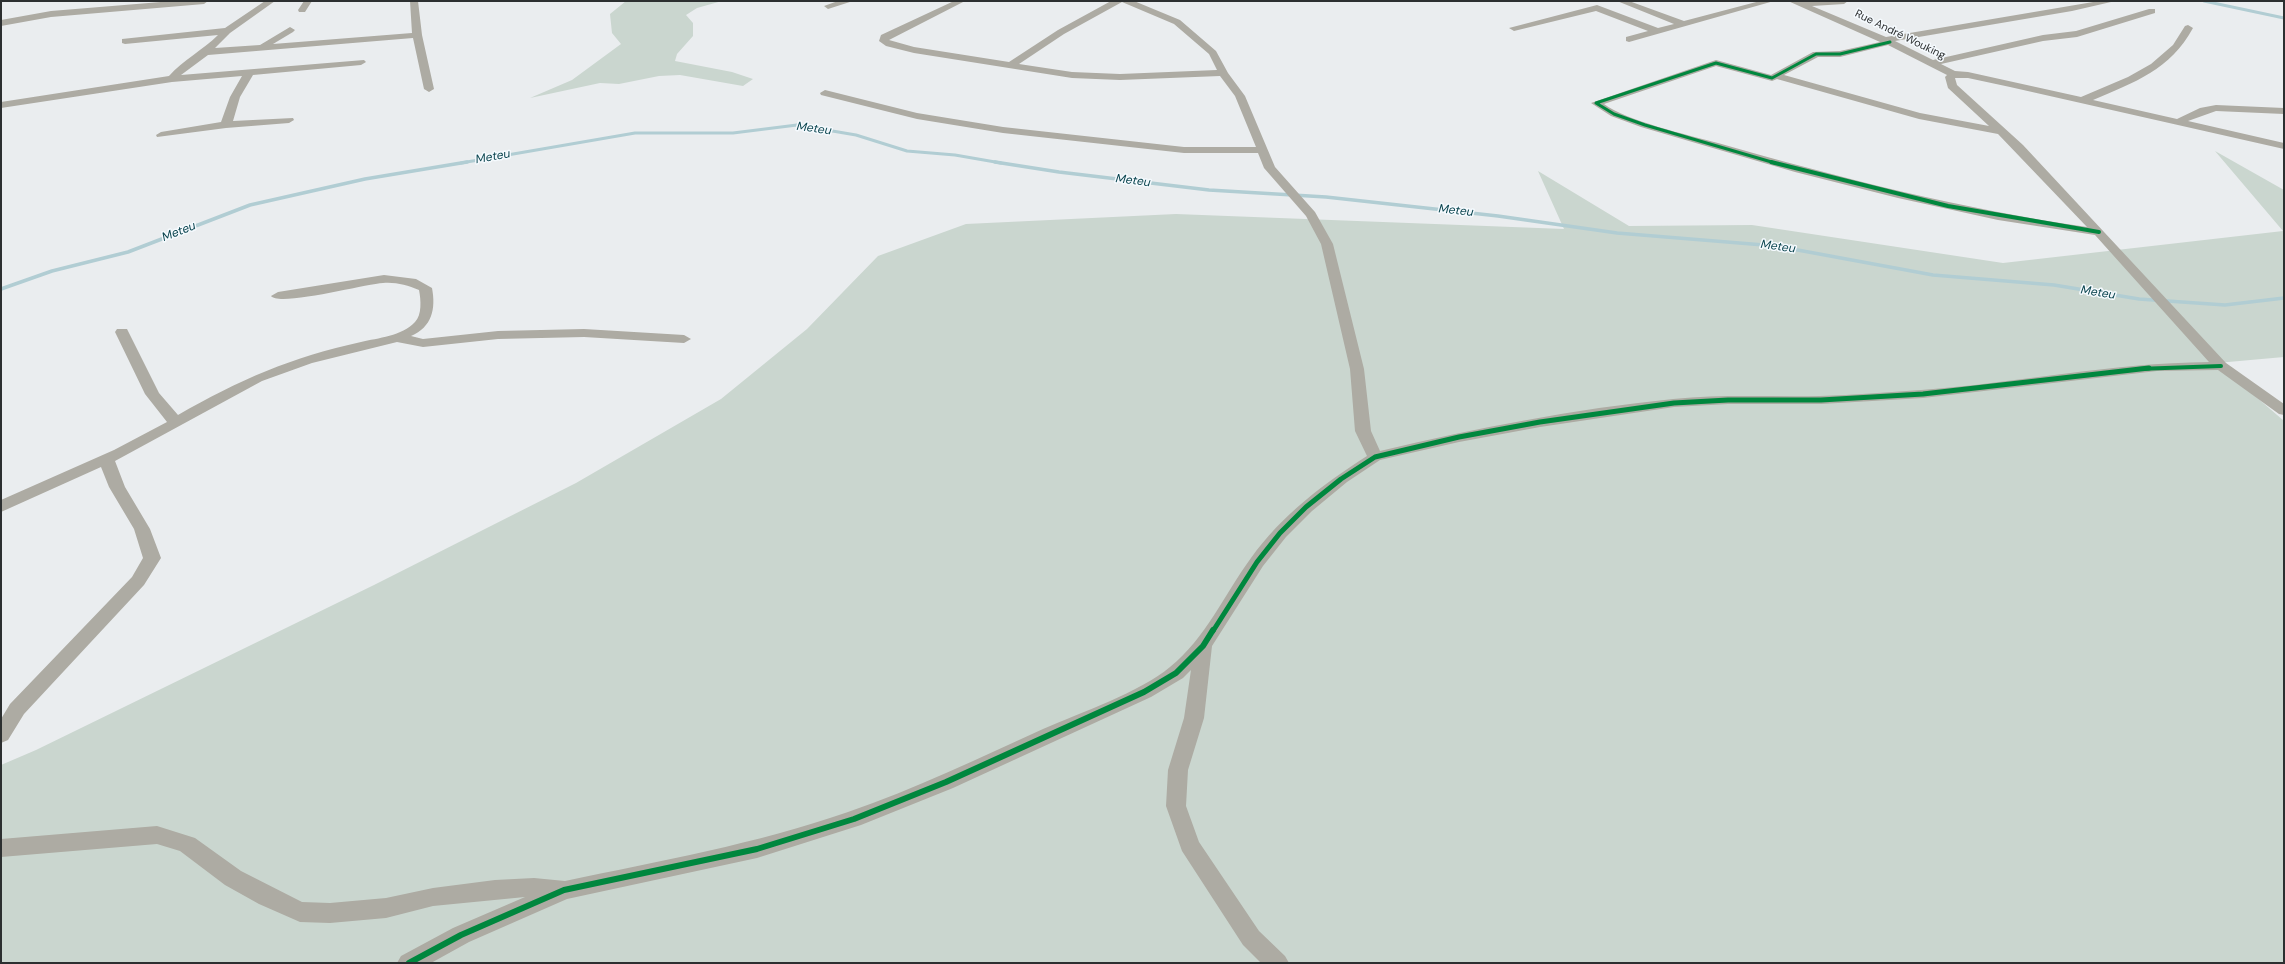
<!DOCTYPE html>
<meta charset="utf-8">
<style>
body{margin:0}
#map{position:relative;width:2285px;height:964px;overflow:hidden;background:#eaedef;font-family:"DM Sans",sans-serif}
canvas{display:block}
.frame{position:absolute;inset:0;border:2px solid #2c2f30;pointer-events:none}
</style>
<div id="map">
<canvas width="2285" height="964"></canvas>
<div class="frame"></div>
</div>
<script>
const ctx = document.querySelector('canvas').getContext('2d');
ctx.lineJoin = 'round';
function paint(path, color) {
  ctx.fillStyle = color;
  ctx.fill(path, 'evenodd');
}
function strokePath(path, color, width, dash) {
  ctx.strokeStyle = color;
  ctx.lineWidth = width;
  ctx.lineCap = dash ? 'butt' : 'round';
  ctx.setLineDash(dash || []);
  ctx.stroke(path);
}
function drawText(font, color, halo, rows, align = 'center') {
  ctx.font = font + ' "DM Sans",sans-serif';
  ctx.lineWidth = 3;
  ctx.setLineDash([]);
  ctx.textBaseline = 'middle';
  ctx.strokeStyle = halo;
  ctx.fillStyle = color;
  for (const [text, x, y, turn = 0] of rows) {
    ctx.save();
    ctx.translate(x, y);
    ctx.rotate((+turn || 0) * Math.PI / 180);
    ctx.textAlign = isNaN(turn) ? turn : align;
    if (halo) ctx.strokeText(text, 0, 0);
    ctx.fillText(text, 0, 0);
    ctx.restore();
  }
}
const green = new Path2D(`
 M626 1H722L697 8 686 15 693 23V36L677 54 675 61 732 72 753 79 743 86 680 75 659 76 619 84 600 83 530 98 572 80 621 44 612 33 610 14Z
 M2215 151 2284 190V357L2217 363 2284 421V963H1V765L36 750 374 585 576 483 721 399 807 329 878 256 966 224 1176 214 1564 229 1538 171 1629 226 1752 225 2003 263 2283 231Z`);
const streamFar1 = new Path2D(`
 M2204 1 2284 18
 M461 163 635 133H733L797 125 856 135 907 151 955 155 1001 163`);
const stream = new Path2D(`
 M995 162 1059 172 1209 190 1326 197 1498 216 1617 233 1776 246 1933 275 2054 285 2139 299 2225 305 2284 298
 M1 289 52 271 128 252 250 205 365 179 467 162`);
const minor = new Path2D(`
 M173 1H208L204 4 51 17 1 26V20L51 11Z
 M265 1H275L230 33 215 48 260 45 290 27 295 30 293 32 273 44 412 33 410 1H418L422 35 434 89 429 92 424 89 413 38 208 55 181 75 364 60 366 62 361 65 253 75 240 97 233 121 293 118 294 120 289 123 226 128 157 137 156 135 161 132 221 122 230 97 242 76 172 82 1 108V102L169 76C183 60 203 50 218 35L125 44 122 43V39L225 28Z
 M304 1H312L305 12H299L298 10Z
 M838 1H853L828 9 824 6Z
 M954 1H965L889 40 914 47 1009 62 1058 30 1111 1H1134L1180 20 1216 51 1228 73 1245 96 1275 167 1315 212 1333 244 1364 369 1371 431 1380 451C1477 428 1574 409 1673 399 1722 394 1771 397 1820 396 1854 395 1887 392 1921 390 2018 383 2110 363 2209 362L2095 235 1998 220 1898 198 1795 172 1641 127 1611 116 1591 103 1716 60 1771 75 1813 52 1840 51 1880 42 1788 1H1848L1844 4 1812 6 1886 37 2099 1 2111 2 2072 11 1895 41 1933 60 2043 35 2076 31 2149 9H2155V13L2077 37 2043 41 1941 64 1955 71 1968 72 2081 97 2128 77 2151 64 2173 45 2185 26 2188 25 2193 28C2170 70 2135 82 2093 100L2177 119 2200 108 2216 105 2284 108V114L2216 111 2188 121 2284 143V149L2010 87 1968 78H1955L1957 85 2023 145 2226 363 2284 404V415L2279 414 2218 370 2157 371 1923 398 1821 404H1728L1674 407 1540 427 1459 442 1380 460 1347 482 1312 511 1286 537 1263 566 1212 646 1204 718 1188 770 1186 806 1199 842 1259 931 1285 956 1289 963H1261L1243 945 1182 851 1166 806 1168 770 1184 718 1191 670 1183 678 1151 697 953 788 861 825 757 858 567 899 469 942 431 963H397L401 956 453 928 525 897 433 906 386 918 330 923 300 922 259 904 225 885 180 851 157 844 1 857V839L157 826 195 838 241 871 302 902 330 903 386 898 433 888 495 880 534 878 565 881C660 861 756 844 848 812 915 789 979 758 1043 729 1080 713 1140 692 1170 667 1206 638 1224 595 1251 558 1282 515 1323 484 1367 456L1355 431 1350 369 1321 244 1306 216 1264 168 1258 153H1184L1003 133 917 119 821 95 820 93 825 90 917 113 1003 127 1184 147H1256L1235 96 1220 76 1120 80 1072 78 914 53 886 46 879 41 881 35ZM1122 2 1174 24 1209 54 1217 70 1120 74 1072 72 1019 64 1064 34ZM1888 45 1947 75 1945 77 1948 88 1989 126 1920 113 1784 75 1818 57H1840ZM1716 66 1772 81 1777 79 1919 119 1998 134 2087 227C1962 209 1840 178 1718 143 1688 135 1627 121 1604 104Z
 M1617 1H1629L1684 21 1760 1H1774L1629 42 1626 41V37L1648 31 1596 11 1514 31 1509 28 1597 5 1658 28 1674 24Z
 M384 275 416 279 432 288C436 309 432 327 411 336L423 339 498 331 584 329 684 335 691 339 684 343 584 337 498 339 423 347 397 342 312 363 262 381 115 461 125 487 150 529 161 558 144 585 24 714 8 740 1 743V719L10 704 132 577 143 558 134 529 109 487 101 467 1 512V500L114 450 167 422 145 394 115 332 117 329H127L159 393 178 415C239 380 292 357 361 342 378 338 402 336 415 322 422 315 421 300 419 290 407 285 396 282 383 283 365 284 279 307 271 296L278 292Z`);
const cyclewayFar3 = new Path2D(`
 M1775 163 1645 125 1614 114 1596 103 1716 63 1772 78 1816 54H1840L1890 42`);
const cyclewayFar2 = new Path2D(`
 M1771 162 1948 206 2099 232
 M2137 369 2221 366`);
const cyclewayFar1 = new Path2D(`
 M1213 631 1257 562 1280 533 1306 507 1341 479 1375 457 1459 437 1540 422 1674 403 1728 400H1821L1923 394 2149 368`);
const cycleway = new Path2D(`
 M409 963 461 935 564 890 757 849 854 819 946 782 1144 692 1176 673 1203 646 1213 630`);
const farStreetnames = [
 ["Rue André Wouking",1900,35,26]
];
const farWaternames = [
 ["Meteu",814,129,8],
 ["Meteu",493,157,-10],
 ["Meteu",1133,181,7],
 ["Meteu",1456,211,6],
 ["Meteu",179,232,-21],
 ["Meteu",1778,247,8],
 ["Meteu",2098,293,9]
];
paint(green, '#cad6cf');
strokePath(streamFar1, '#b1cdd3', 3);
strokePath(stream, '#b1cdd3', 3.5);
paint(minor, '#adaba3');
strokePath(cyclewayFar3, '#00873e', 3);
strokePath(cyclewayFar2, '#00873e', 4);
strokePath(cyclewayFar1, '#00873e', 5);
strokePath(cycleway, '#00873e', 6);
drawText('11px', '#2c2f30', '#f5fafe', farStreetnames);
drawText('italic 12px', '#0a444e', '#f5fafe', farWaternames);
</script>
